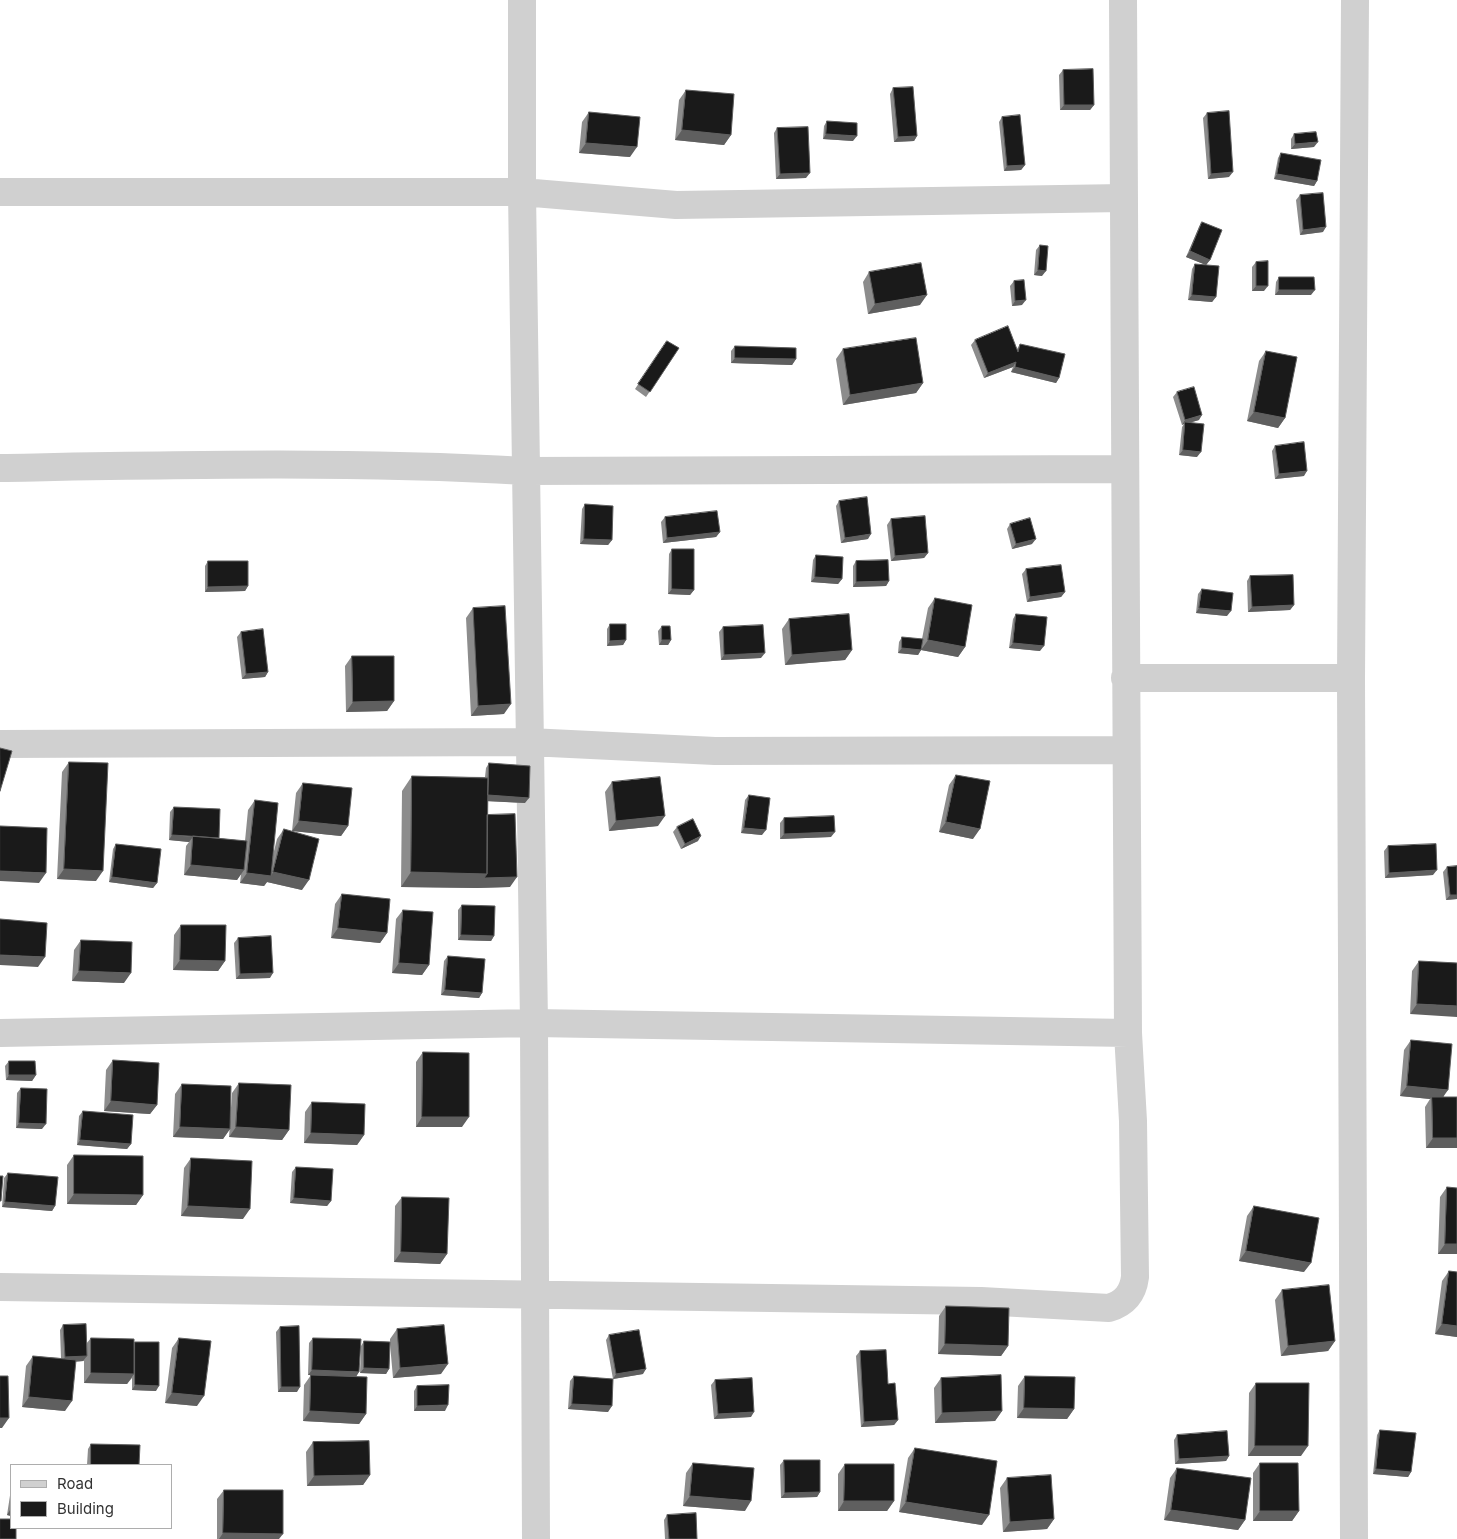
<!DOCTYPE html>
<style>
body{margin:0}
#map{position:relative;width:1457px;height:1539px;overflow:hidden;background:#fff;font-family:Inter,sans-serif}
canvas{display:block}
.legend{position:absolute;left:10px;top:1464px;width:162px;height:65px;box-sizing:border-box;background:#fff;border:1px solid #adadad;margin:0;padding:6px 9px;list-style:none;font-size:15px;color:#333}
.legend li{display:flex;align-items:center;gap:10px;height:25px}
.legend b{width:25px;border:1px solid #adadad}
</style>
<div id="map">
<canvas width="1457" height="1539"></canvas>
<ul class="legend">
<li><b style="height:6px;background:#d0d0d0"></b>Road</li>
<li><b style="height:14px;background:#1a1a1a"></b>Building</li>
</ul>
</div>
<script>
const ctx = document.querySelector('canvas').getContext('2d');
ctx.lineJoin = 'round';
function strokePath(path, color, width, dash) {
  ctx.strokeStyle = color;
  ctx.lineWidth = width;
  ctx.lineCap = dash ? 'butt' : 'round';
  ctx.setLineDash(dash || []);
  ctx.stroke(path);
}
function paint(path, color) {
  ctx.fillStyle = color;
  ctx.fill(path, 'evenodd');
}
const minor = new Path2D(`
 M522 0V192L534 1023 536 1539
 M0 192H522L676 205 1124 198
 M0 468C175 465 350 461 525 471L1124 469
 M1125 678H1351
 M0 744 529 742 715 751 1125 750
 M0 1033 534 1023 1128 1033
 M0 1287 981 1301 1109 1308C1125 1303 1133 1293 1135 1277L1133 1121 1128 1033 1123 0
 M1354 1539 1351 678 1355 0`);
const wall = new Path2D(`
 M1063 70 1094 105 1090 110H1060L1059 75Z
 M893 88 917 136 914 141 894 142 890 94Z
 M686 90 731 135 724 145 675 140 679 100Z
 M589 112 630 157 579 153 582 122Z
 M1207 113 1229 177 1208 179 1203 118Z
 M1002 117 1025 165 1021 170 1004 171 999 122Z
 M827 121 853 141 823 139 824 126Z
 M777 128 806 178 776 179 774 133Z
 M1294 134 1314 147 1291 149V139Z
 M1281 153 1317 181 1314 186 1274 179 1278 158Z
 M1300 195 1323 232 1300 235 1296 200Z
 M1202 222 1210 260 1206 265 1186 257 1199 227Z
 M1040 245 1042 276 1034 275 1036 250Z
 M1256 262 1264 291H1252V267Z
 M1195 264 1216 297 1212 302 1188 300 1192 269Z
 M869 272 920 305 868 314 863 282Z
 M1279 277 1311 295H1275L1276 282Z
 M1014 281 1022 305 1012 306 1010 286Z
 M975 340 1017 349 1020 344 1059 378 1056 383 1011 372 1013 367 984 378 971 345Z
 M667 341 679 348 646 397 635 389Z
 M735 346 796 359 792 365 731 363V351Z
 M843 349 923 383 916 393 843 405 836 359Z
 M1266 351 1285 418 1278 428 1247 421 1259 361Z
 M1177 392 1199 420 1189 423 1197 457 1179 455 1182 427 1184 424 1182 425 1173 397Z
 M1275 446 1304 476 1275 479 1272 451Z
 M839 501 868 539 841 543 836 506Z
 M585 504 612 540 608 545 580 544 582 509Z
 M665 517 720 532 716 537 663 543 661 522Z
 M891 519 928 553 924 558 891 561 887 525Z
 M1010 524 1032 544 1012 549 1007 529Z
 M672 549 694 590 690 595 668 594 669 554Z
 M816 555 842 579 838 584 811 582 813 560Z
 M208 561 248 586 245 591 205 592V566Z
 M856 561 889 581 886 586 853 587V566Z
 M1026 569 1065 592 1061 597 1027 602 1022 574Z
 M1250 576 1294 605 1290 610 1248 612 1247 581Z
 M1202 589 1227 616 1196 613 1198 594Z
 M935 598 965 647 958 657 921 650 918 655 898 653 899 642 902 637 922 639 928 608Z
 M473 608 504 714 471 716 466 618Z
 M1016 614 1040 651 1009 648 1013 619Z
 M789 619 852 650 845 660 785 665 782 629Z
 M610 624 626 640 623 645 607 646V629Z
 M662 626 671 640 668 645H659L658 631Z
 M723 627 761 658 721 660 719 632Z
 M241 632 268 672 265 677 242 679 237 637Z
 M352 656 394 701 387 711 346 712 345 666Z
 M69 762 96 881 57 879 62 772Z
 M489 763 525 803 488 801 487 815 510 887 477 888 401 887 402 791 412 776 485 777 486 768Z
 M956 775 973 839 939 832 949 785Z
 M612 782 658 826 609 831 605 792Z
 M303 783 348 826 341 836 292 831 296 793Z
 M749 795 762 835 741 833 745 800Z
 M255 800 272 859 277 839 284 829 302 890 267 882 264 886 240 883 241 874 237 880 184 875 186 846 189 842 169 840 170 812 174 807 219 838 245 841 248 810Z
 M784 818 831 837 780 839V823Z
 M677 827 698 841 681 849 673 832Z
 M116 844 157 883 153 888 109 882 113 849Z
 M1388 846 1433 875 1385 878 1384 851Z
 M1447 867 1457 899 1446 900 1443 872Z
 M342 894 387 933 380 943 331 938 335 904Z
 M462 905 494 936 491 941 458 940V910Z
 M403 910 429 965 422 975 392 973 396 919Z
 M181 925 225 961 218 971 173 970 174 935Z
 M238 938 270 978 236 979 234 943Z
 M81 940 124 983 72 981 74 950Z
 M448 956 482 993 479 998 441 995 444 961Z
 M1419 961 1457 963 1410 1014 1412 971Z
 M1411 1040 1444 1097 1457 1148H1426L1425 1107 1430 1099 1400 1096 1404 1050Z
 M423 1052 462 1127H416V1062Z
 M113 1060 157 1105 150 1114 104 1111 106 1070Z
 M9 1061 36 1075 32 1081 6 1080 5 1066Z
 M239 1083 289 1130 282 1140 229 1137 232 1093Z
 M182 1084 230 1129 223 1139 173 1137 175 1094Z
 M21 1088 42 1129 16 1128 17 1093Z
 M312 1102 364 1135 357 1145 304 1143 305 1112Z
 M83 1111 131 1144 127 1149 77 1145 79 1116Z
 M74 1155 143 1195 136 1205 67 1204V1165Z
 M191 1158 243 1219 181 1216 184 1168Z
 M296 1167 331 1201 327 1206 290 1203 292 1172Z
 M8 1173 55 1206 52 1211 2 1207 4 1178Z
 M1447 1187 1457 1254H1438L1440 1197Z
 M402 1197 447 1254 440 1264 394 1262 395 1206Z
 M1254 1206 1304 1272 1239 1261 1247 1216Z
 M1449 1271 1457 1272V1337L1435 1334 1442 1281Z
 M1282 1290 1335 1341 1328 1351 1281 1356 1275 1300Z
 M946 1306 1008 1346 1001 1356 938 1354 939 1316Z
 M63 1325 86 1344 91 1338 134 1343 135 1342 156 1391 132 1390V1378L127 1384 84 1383V1361L75 1362 65 1411 22 1407 26 1366 33 1356 61 1358 60 1330Z
 M280 1327 297 1392H278L276 1332Z
 M397 1329 441 1374 393 1378 390 1344 389 1369 386 1374 360 1373 361 1346 364 1341 390 1342V1339Z
 M609 1335 643 1374 613 1379 608 1412 568 1409 570 1381 574 1376 613 1379 606 1340Z
 M179 1338 197 1406 165 1403 172 1348Z
 M313 1338 356 1376 366 1414 359 1424 303 1421 304 1385 311 1375H316H308L309 1343Z
 M860 1351 888 1384 898 1420 894 1425 861 1427 856 1356Z
 M1025 1376 1074 1409 1067 1419 1017 1418 1018 1386Z
 M941 1378 1002 1411 995 1421 935 1423 934 1388Z
 M715 1380 751 1417 714 1419 711 1385Z
 M1256 1383 1301 1456H1248L1249 1393Z
 M417 1386 445 1411H414V1391Z
 M1380 1430 1411 1472 1408 1477 1373 1474 1377 1435Z
 M1177 1435 1229 1456 1226 1461 1175 1464 1174 1440Z
 M313 1442 370 1475 363 1485 307 1486 306 1452Z
 M91 1444 139 1465H87L88 1449Z
 M915 1448 982 1525 899 1512 908 1458Z
 M784 1460 820 1492 817 1497 781 1498 780 1465Z
 M693 1463 745 1511 683 1506 686 1473Z
 M1260 1463 1299 1511 1292 1521H1253V1473Z
 M845 1464 894 1501 887 1511H838V1474Z
 M1177 1468 1245 1520 1238 1530 1164 1520 1170 1478Z
 M1007 1478 1054 1519 1047 1529 1003 1532 1000 1488Z
 M11 1489V1516L7 1515Z
 M224 1490 279 1539H217V1499Z
 M667 1515 697 1539H665L664 1520Z`);
const shadedWall = new Path2D(`
 M1064 105H1094L1090 110H1060Z
 M682 130 731 135 724 145 675 140Z
 M826 134 857 136 853 141 823 139Z
 M917 136 914 141 894 142 898 137Z
 M1318 142 1314 147 1291 149 1295 144Z
 M586 143 637 147 630 157 579 153Z
 M1025 165 1021 170 1004 171 1007 166Z
 M1233 172 1229 177 1208 179 1211 174Z
 M810 173 806 178 776 179 780 174Z
 M1277 174 1317 181 1314 186 1274 179Z
 M1326 227 1323 232 1300 235 1303 230Z
 M1190 251 1210 260 1206 265 1186 257Z
 M1038 270 1046 271 1042 276 1034 275Z
 M1256 286H1268L1264 291H1252Z
 M1279 290H1315L1311 295H1275Z
 M927 295 920 305 868 314 875 304Z
 M1192 295 1216 297 1212 302 1188 300Z
 M1026 300 1022 305 1012 306 1015 301Z
 M735 358 796 359 792 365 731 363Z
 M1016 362 1013 367 984 378 988 373Z
 M1015 367 1059 378 1056 383 1011 372Z
 M923 383 916 393 843 405 850 395Z
 M1254 412 1285 418 1278 428 1247 421Z
 M1202 415 1199 420 1185 424V422L1184 424 1182 425 1185 420Z
 M1183 450 1201 452 1197 457 1179 455Z
 M1307 471 1304 476 1275 479 1279 474Z
 M720 532 716 537 663 543 667 538Z
 M871 534 868 539 841 543 845 538Z
 M584 539 612 540 608 545 580 544Z
 M1036 539 1032 544 1012 549 1016 544Z
 M928 553 924 558 891 561 895 556Z
 M815 577 842 579 838 584 811 582Z
 M889 581 886 586 853 587 856 582Z
 M248 586 245 591 205 592 208 587Z
 M672 589 694 590 690 595 668 594Z
 M1065 592 1061 597 1027 602 1030 597Z
 M1294 605 1290 610 1248 612 1252 607Z
 M1199 608 1231 611 1227 616 1196 613Z
 M626 640 623 645 607 646 610 641Z
 M662 640H671L668 645H659Z
 M928 640 965 647 958 657 921 650Z
 M1013 643 1044 646 1040 651 1009 648Z
 M902 648 921 650 918 655 898 653Z
 M852 650 845 660 785 665 792 655Z
 M765 653 761 658 721 660 724 655Z
 M268 672 265 677 242 679 246 674Z
 M394 701 387 711 346 712 353 702Z
 M511 704 504 714 471 716 478 706Z
 M487 795 529 798 525 803 484 801Z
 M665 816 658 826 609 831 616 821Z
 M299 821 348 826 341 836 292 831Z
 M946 822 980 829 973 839 939 832Z
 M744 828 766 830 762 835 741 833Z
 M835 832 831 837 780 839 784 834Z
 M172 835 193 837 189 842 169 840Z
 M701 836 698 841 681 849 685 844Z
 M191 865 244 870 237 880 184 875Z
 M64 869 103 871 96 881 57 879Z
 M1437 870 1433 875 1385 878 1389 873Z
 M0 871 46 873 39 883 0 881Z
 M273 872 309 880 302 890 267 882 264 886 240 883 247 873 271 876Z
 M411 872 487 874 517 877 510 887 477 888 401 887Z
 M112 877 157 883 153 888 109 882Z
 M1450 895H1457V899L1446 900Z
 M338 928 387 933 380 943 331 938Z
 M461 935 494 936 491 941 458 940Z
 M0 955 45 957 38 967 0 965Z
 M180 960 225 961 218 971 173 970Z
 M399 963 429 965 422 975 392 973Z
 M79 971 131 973 124 983 72 981Z
 M273 973 270 978 236 979 240 974Z
 M445 990 482 993 479 998 441 995Z
 M1417 1004 1457 1006V1017L1410 1014Z
 M9 1075H36L32 1081 6 1080Z
 M1407 1086 1448 1090 1441 1100 1432 1097 1430 1099 1400 1096Z
 M111 1101 157 1105 150 1114 104 1111Z
 M422 1117H469L462 1127H416Z
 M19 1123 46 1124 42 1129 16 1128Z
 M180 1127 230 1129 223 1139 173 1137Z
 M236 1127 289 1130 282 1140 229 1137Z
 M311 1133 364 1135 357 1145 304 1143Z
 M1433 1138H1457V1148H1426Z
 M80 1140 131 1144 127 1149 77 1145Z
 M74 1194 143 1195 136 1205 67 1204Z
 M294 1198 331 1201 327 1206 290 1203Z
 M5 1202 55 1206 52 1211 2 1207Z
 M188 1206 250 1209 243 1219 181 1216Z
 M1445 1244H1457V1254H1438Z
 M1246 1251 1311 1263 1304 1272 1239 1261Z
 M401 1252 447 1254 440 1264 394 1262Z
 M1442 1324 1457 1326V1337L1435 1334Z
 M1335 1341 1328 1351 1281 1356 1288 1346Z
 M945 1344 1008 1346 1001 1356 938 1354Z
 M87 1356 83 1361 61 1362 65 1357Z
 M448 1364 441 1374 393 1378 400 1368Z
 M364 1368 389 1369 386 1374 360 1373Z
 M646 1369 643 1374 613 1379 616 1374Z
 M312 1370 359 1372 356 1377 308 1375Z
 M91 1373 134 1374 127 1384 84 1383Z
 M135 1385 159 1386 156 1391 132 1390Z
 M281 1387H300L297 1392H278Z
 M172 1393 204 1396 197 1406 165 1403Z
 M29 1397 72 1401 65 1411 22 1407Z
 M572 1404 612 1406 608 1412 568 1409Z
 M448 1405 445 1411H414L417 1406Z
 M1024 1408 1074 1409 1067 1419 1017 1418Z
 M310 1411 366 1414 359 1424 303 1421Z
 M1002 1411 995 1421 935 1423 942 1413Z
 M754 1412 751 1417 714 1419 718 1414Z
 M0 1418H9L2 1428H0Z
 M898 1420 894 1425 861 1427 864 1422Z
 M1255 1446H1308L1301 1456H1248Z
 M1229 1456 1226 1461 1175 1464 1179 1459Z
 M1376 1469 1411 1472 1408 1477 1373 1474Z
 M370 1475 363 1485 307 1486 314 1476Z
 M820 1492 817 1497 781 1498 785 1493Z
 M690 1496 751 1501 745 1511 683 1506Z
 M844 1501H894L887 1511H838Z
 M906 1502 989 1515 982 1525 899 1512Z
 M10 1510 11 1511V1516L7 1515Z
 M1171 1510 1245 1520 1238 1530 1164 1520Z
 M1260 1511H1299L1292 1521H1253Z
 M1054 1519 1047 1529 1003 1532 1010 1522Z
 M223 1533 283 1534 279 1539H219Z`);
const building = new Path2D(`
 M1093 69 1094 105H1064L1063 70Z
 M913 87 917 136 898 137 893 88Z
 M686 90 734 94 731 135 682 130Z
 M1229 111 1233 172 1211 174 1207 113Z
 M589 112 640 117 637 147 586 143Z
 M1020 115 1025 165 1007 166 1002 117Z
 M827 121 857 123V136L826 134Z
 M808 127 810 173 780 174 777 128Z
 M1316 132 1318 142 1295 144 1294 134Z
 M1281 153 1321 160 1317 181 1277 174Z
 M1323 193 1326 227 1303 230 1300 195Z
 M1202 222 1222 230 1210 260 1190 251Z
 M1040 245 1048 246 1046 271 1038 270Z
 M1268 261V286H1256V262Z
 M921 263 927 295 875 304 869 272Z
 M1195 264 1219 266 1216 297 1192 295Z
 M1279 277H1314L1315 290H1279Z
 M1024 280 1026 300 1015 301 1014 281Z
 M1008 326 1018 352 1020 344 1065 354 1059 378 1015 367 1016 362 988 373 975 340Z
 M916 338 923 383 850 395 843 349Z
 M667 341 679 348 650 392 638 384Z
 M735 346 796 348V359L735 358Z
 M1266 351 1297 357 1285 418 1254 412Z
 M1194 387 1202 415 1185 420 1177 392Z
 M1185 422 1204 424 1201 452 1183 450Z
 M1304 442 1307 471 1279 474 1275 446Z
 M867 497 871 534 845 538 839 501Z
 M585 504 613 506 612 540 584 539Z
 M717 511 720 532 667 538 665 517Z
 M925 516 928 553 895 556 891 519Z
 M1030 518 1036 539 1016 544 1010 524Z
 M672 549H694V590L672 589Z
 M816 555 843 557 842 579 815 577Z
 M888 560 889 581 856 582V561Z
 M208 561H248V586L208 587Z
 M1061 565 1065 592 1030 597 1026 569Z
 M1293 575 1294 605 1252 607 1250 576Z
 M1202 589 1233 593 1231 611 1199 608Z
 M935 598 972 605 965 647 928 640Z
 M505 606 511 704 478 706 473 608Z
 M849 614 852 650 792 655 789 619Z
 M1016 614 1047 617 1044 646 1013 643Z
 M610 624H626V640L610 641Z
 M763 625 765 653 724 655 723 627Z
 M662 626H670L671 640H662Z
 M263 629 268 672 246 674 241 632Z
 M902 637 923 639 921 650 902 648Z
 M352 656H394V701L353 702Z
 M0 748 12 751 0 791Z
 M69 762 108 763 103 871 64 869Z
 M489 763 530 766 529 798 488 795Z
 M956 775 990 781 980 829 946 822Z
 M412 776 488 778 487 874 411 872Z
 M660 777 665 816 616 821 612 782Z
 M303 783 352 788 348 826 299 821Z
 M749 795 770 798 766 830 744 828Z
 M255 800 278 803 271 876 247 873Z
 M174 807 220 809 219 838 172 835Z
 M515 814 517 877 484 878 487 874V815Z
 M834 816 835 832 784 834V818Z
 M693 819 701 836 685 844 677 827Z
 M0 826 47 828 46 873 0 871Z
 M284 829 319 839 309 880 273 872Z
 M193 836 247 841 244 870 191 865Z
 M116 844 161 849 157 883 112 877Z
 M1436 844 1437 870 1389 873 1388 846Z
 M1457 866V895H1450L1447 867Z
 M342 894 390 899 387 933 338 928Z
 M462 905 495 906 494 936 461 935Z
 M403 910 433 912 429 965 399 963Z
 M0 919 47 923 45 957 0 955Z
 M181 925H226L225 961 180 960Z
 M271 936 273 973 240 974 238 938Z
 M81 940 132 942 131 973 79 971Z
 M448 956 485 959 482 993 445 990Z
 M1419 961 1457 963V1006L1417 1004Z
 M1411 1040 1452 1044 1448 1090 1407 1086Z
 M423 1052 469 1053V1117H422Z
 M113 1060 159 1063 157 1105 111 1101Z
 M9 1061H35L36 1075H9Z
 M239 1083 291 1085 289 1130 236 1127Z
 M182 1084 231 1086 230 1129 180 1127Z
 M21 1088 47 1089 46 1124 19 1123Z
 M1432 1097H1457V1138H1433Z
 M312 1102 365 1104 364 1135 311 1133Z
 M83 1111 133 1115 131 1144 80 1140Z
 M74 1155 143 1156V1195L74 1194Z
 M191 1158 252 1161 250 1209 188 1206Z
 M296 1167 333 1169 331 1201 294 1198Z
 M8 1173 58 1177 55 1206 5 1202Z
 M0 1176H3L1 1201H0Z
 M1447 1187 1457 1188V1244H1445Z
 M402 1197 449 1198 447 1254 401 1252Z
 M1254 1206 1319 1218 1311 1263 1246 1251Z
 M1449 1271 1457 1272V1326L1442 1324Z
 M1329 1285 1335 1341 1288 1346 1282 1290Z
 M946 1306 1009 1308 1008 1346 945 1344Z
 M86 1324 87 1356 65 1357 63 1325Z
 M444 1325 448 1364 400 1368 397 1329Z
 M299 1326 300 1387H281L280 1327Z
 M639 1330 646 1369 616 1374 609 1335Z
 M91 1338 134 1339V1374L91 1373Z
 M179 1338 211 1341 204 1396 172 1393Z
 M313 1338 361 1339 359 1372 312 1370Z
 M364 1341 390 1342 389 1369 364 1368Z
 M135 1342H159V1386L135 1385Z
 M886 1350 888 1384 895 1383 898 1420 864 1422 860 1351Z
 M33 1356 76 1360 72 1401 29 1397Z
 M311 1375 367 1377 366 1414 310 1411Z
 M1001 1375 1002 1411 942 1413 941 1378Z
 M0 1376H8L9 1418H0Z
 M574 1376 613 1379 612 1406 572 1404Z
 M1025 1376 1075 1377 1074 1409 1024 1408Z
 M752 1378 754 1412 718 1414 715 1380Z
 M1256 1383H1309L1308 1446H1255Z
 M449 1385 448 1405 417 1406V1386Z
 M1380 1430 1416 1433 1411 1472 1376 1469Z
 M1227 1431 1229 1456 1179 1459 1177 1435Z
 M369 1441 370 1475 314 1476 313 1442Z
 M91 1444 140 1445 139 1465H91Z
 M915 1448 997 1461 989 1515 906 1502Z
 M784 1460H820V1492L785 1493Z
 M693 1463 754 1468 751 1501 690 1496Z
 M1260 1463H1298L1299 1511H1260Z
 M845 1464H894V1501H844Z
 M1177 1468 1251 1478 1245 1520 1171 1510Z
 M1051 1475 1054 1519 1010 1522 1007 1478Z
 M224 1490H283V1534L223 1533Z
 M696 1513 697 1539H669L667 1515Z
 M0 1519H11V1528H16V1539H0Z`);
strokePath(minor, '#d0d0d0', 28);
paint(wall, '#8c8c8c');
paint(shadedWall, '#5f5f5f');
paint(building, '#1a1a1a');
strokePath(building, '#5f5f5f', 1);
</script>
